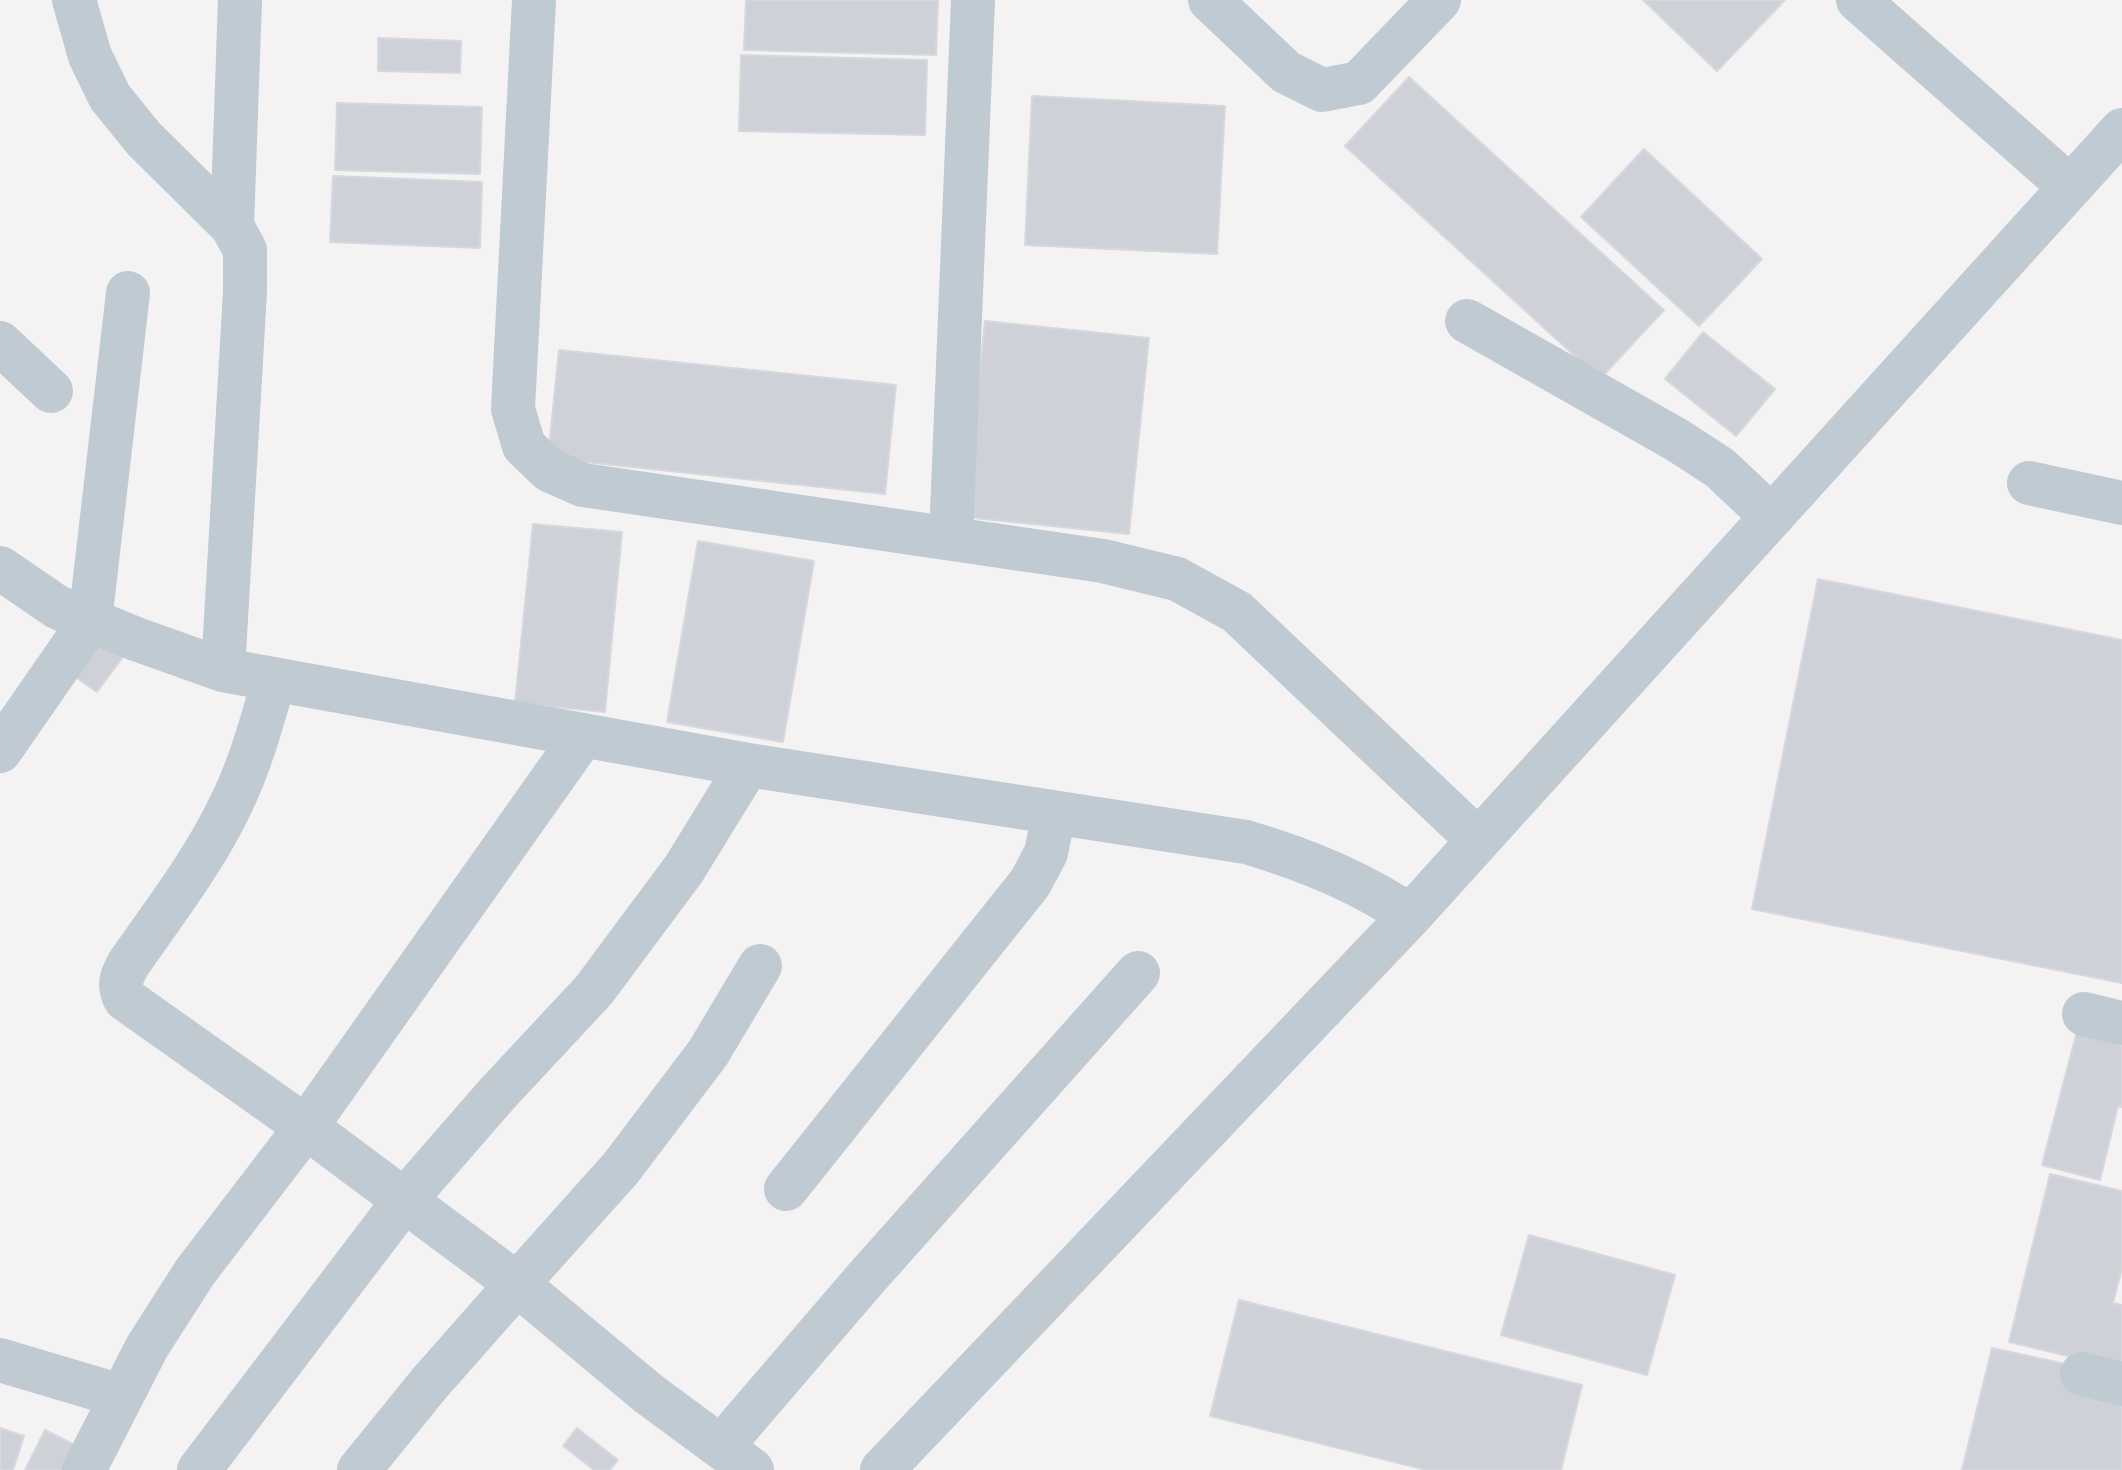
<!DOCTYPE html>
<style>
body{margin:0}
canvas{display:block;background:#f4f2f2}
</style>
<canvas width="2122" height="1470"></canvas>
<script>
const ctx = document.querySelector('canvas').getContext('2d');
ctx.lineJoin = 'round';
function paint(path, color) {
  ctx.fillStyle = color;
  ctx.fill(path, 'evenodd');
}
function strokePath(path, color, width, dash) {
  ctx.strokeStyle = color;
  ctx.lineWidth = width;
  ctx.lineCap = dash ? 'butt' : 'round';
  ctx.setLineDash(dash || []);
  ctx.stroke(path);
}
const building = new Path2D(`
 M746 0H938L936 55 744 50Z
 M1643 0H1785L1717 71Z
 M378 38 461 41 460 73 378 71Z
 M741 55 927 60 925 135 739 131Z
 M1409 77 1664 310 1600 379 1345 146Z
 M1032 96 1225 106 1217 254 1025 245Z
 M337 103 482 107 480 174 335 170Z
 M1644 149 1762 259 1699 326 1581 217Z
 M333 176 482 182 480 248 330 242Z
 M985 321 1149 338 1129 534 965 517Z
 M1703 332 1775 389 1736 436 1665 379Z
 M559 350 896 385 885 494 548 458Z
 M533 524 622 532 605 712 515 703Z
 M698 541 814 561 783 742 667 722Z
 M1818 579 2122 640V983L1752 909Z
 M102 632 128 650 97 692 71 674Z
 M2081 1016 2122 1026V1107L2118 1106 2100 1180 2042 1165Z
 M2050 1174 2122 1191V1268L2113 1303 2122 1305V1369L2009 1342Z
 M1529 1235 1675 1275 1647 1375 1501 1335Z
 M1239 1300 1582 1385 1561 1470H1426L1210 1416Z
 M1992 1348 2066 1364 2122 1392V1470H1962Z
 M0 1428 24 1436 13 1470H0Z
 M577 1428 618 1460 610 1470H594L563 1446Z
 M45 1430 85 1450 75 1470H25Z`);
const minor = new Path2D(`
 M74 0 90 56 110 97 144 139 232 226 245 250V292L223 670
 M534 0 513 409 524 446 549 470 583 485 1103 561 1177 579 1237 612 1478 840
 M1210 0 1286 72 1322 90 1359 83 1439 0
 M1858 0 2070 187
 M232 226 240 0
 M1467 321 1677 440 1720 468 1772 517
 M0 343 51 391
 M2029 483 2122 503
 M951 537 973 0
 M0 568 57 607 136 639 223 670 748 765 1246 842C1304 859 1360 881 1410 916
 M274 680C262 721 251 763 232 802 205 860 165 911 129 963 121 977 118 985 125 999L306 1127 517 1284 621 1168 708 1053 760 966
 M0 751 90 621 128 293
 M2084 1014 2122 1023
 M786 1189 1030 883 1046 853 1054 813
 M0 1360 121 1396
 M2082 1374 2122 1384
 M721 1447 867 1277 1138 973
 M84 1470 147 1347 195 1272 306 1127 582 737
 M199 1470 403 1202 497 1094 594 990 684 869 748 765
 M359 1470 428 1385 517 1284 649 1394 752 1470
 M882 1470 1410 916 2122 130`);
paint(building, '#ced1d7');
strokePath(building, '#d6d8de', 2);
strokePath(minor, '#c0cad2', 44);
</script>
